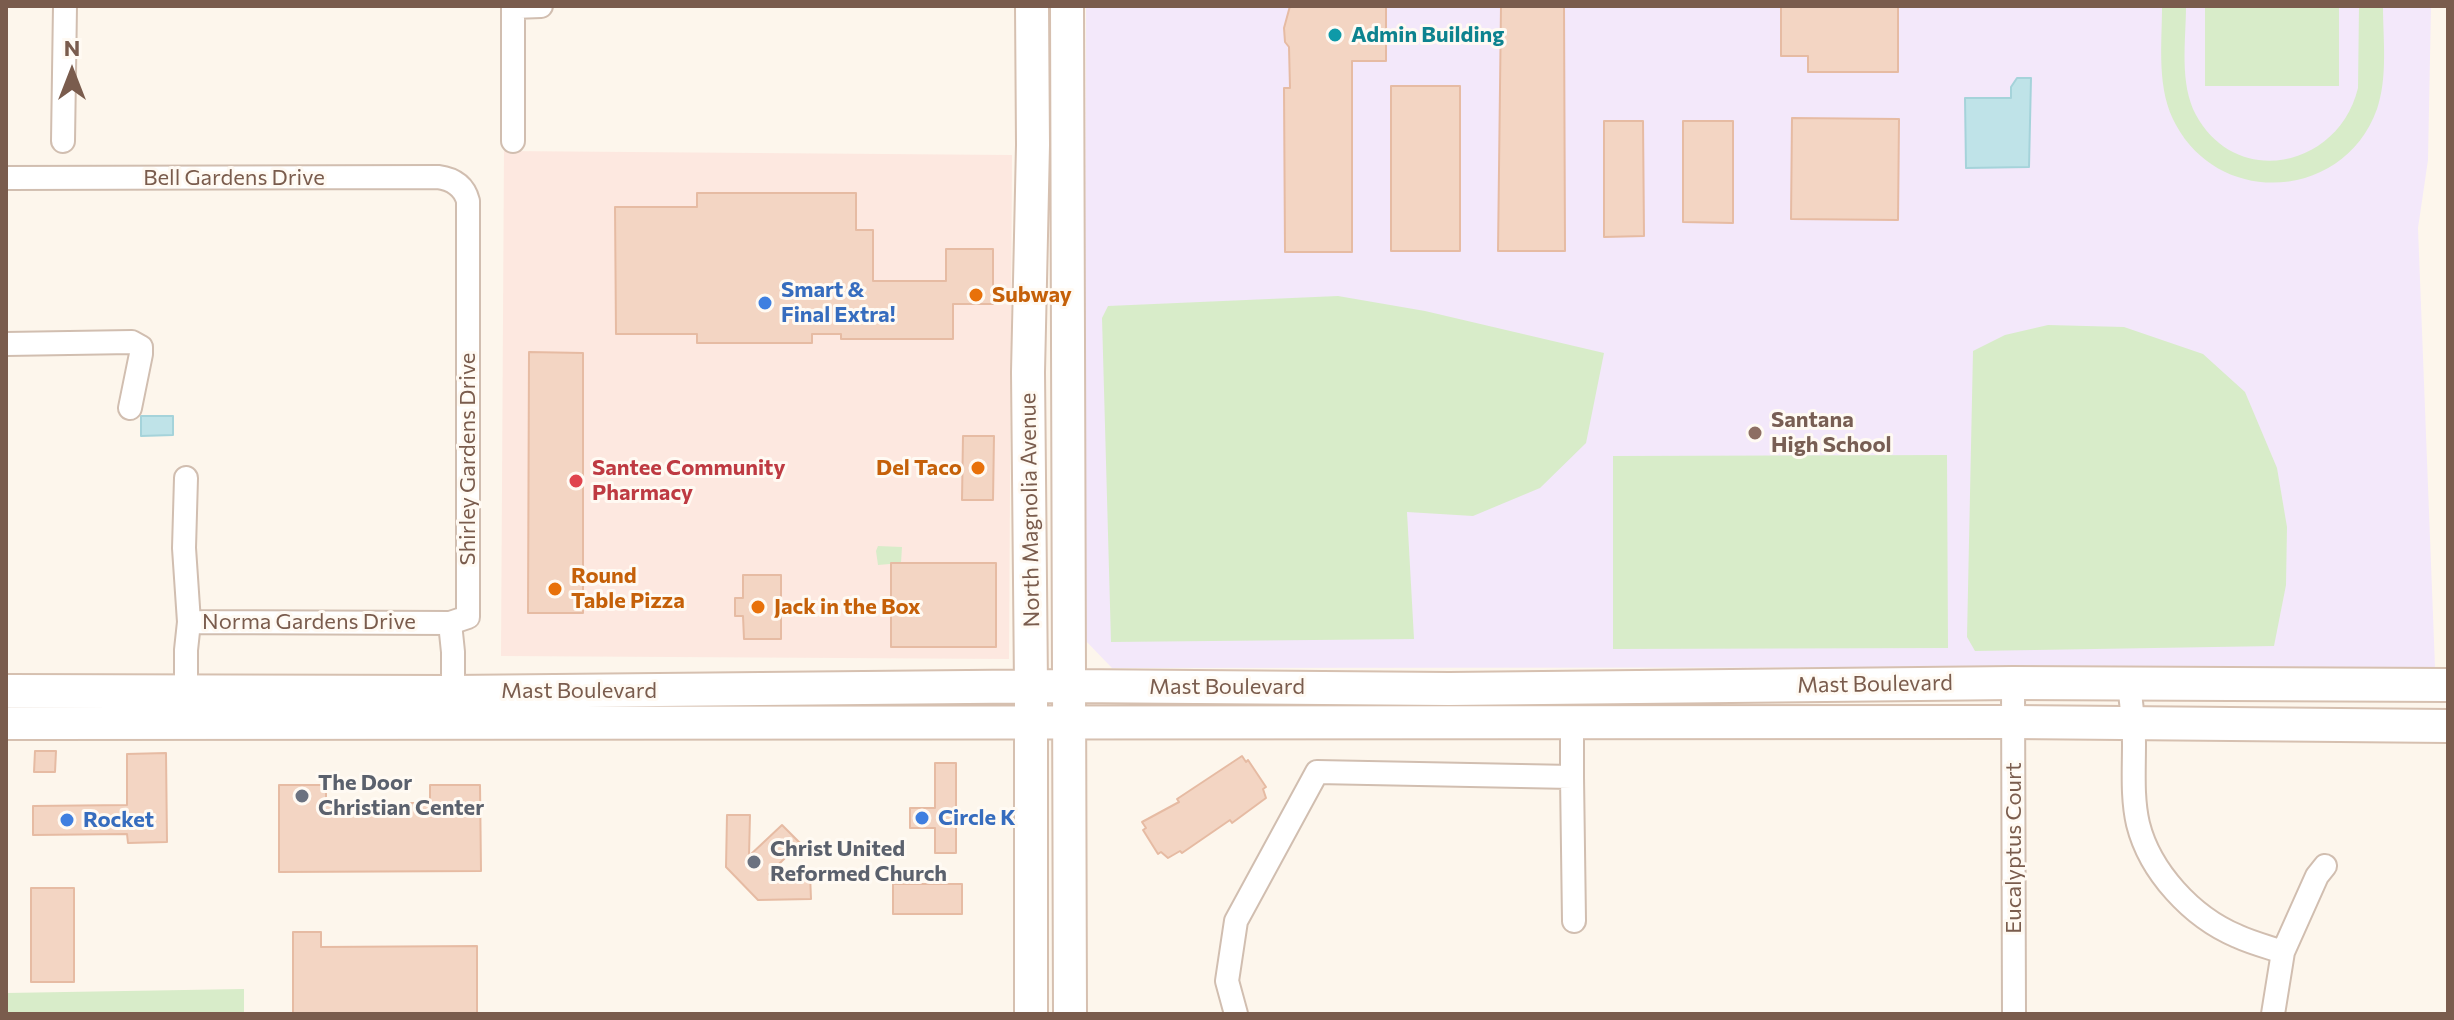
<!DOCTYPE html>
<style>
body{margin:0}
#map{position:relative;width:2454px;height:1020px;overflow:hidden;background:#fdf6ec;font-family:Commissioner,sans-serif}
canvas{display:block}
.frame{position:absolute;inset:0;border:8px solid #7a5c4d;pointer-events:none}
.north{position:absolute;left:32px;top:32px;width:80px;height:80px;-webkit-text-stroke:6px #fffaf3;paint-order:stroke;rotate:0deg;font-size:22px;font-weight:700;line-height:32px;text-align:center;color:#7a5c4d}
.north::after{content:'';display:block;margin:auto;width:28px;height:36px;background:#7a5c4d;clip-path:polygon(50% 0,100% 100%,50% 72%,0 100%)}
</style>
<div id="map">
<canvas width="2454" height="1020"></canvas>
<div class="frame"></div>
<div class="north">N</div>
</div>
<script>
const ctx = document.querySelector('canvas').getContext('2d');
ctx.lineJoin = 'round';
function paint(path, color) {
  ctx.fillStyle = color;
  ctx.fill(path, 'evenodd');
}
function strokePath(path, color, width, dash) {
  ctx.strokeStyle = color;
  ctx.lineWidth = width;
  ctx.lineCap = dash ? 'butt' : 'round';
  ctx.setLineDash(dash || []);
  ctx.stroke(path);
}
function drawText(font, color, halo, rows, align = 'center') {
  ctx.font = font + ' Commissioner,sans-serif';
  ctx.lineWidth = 6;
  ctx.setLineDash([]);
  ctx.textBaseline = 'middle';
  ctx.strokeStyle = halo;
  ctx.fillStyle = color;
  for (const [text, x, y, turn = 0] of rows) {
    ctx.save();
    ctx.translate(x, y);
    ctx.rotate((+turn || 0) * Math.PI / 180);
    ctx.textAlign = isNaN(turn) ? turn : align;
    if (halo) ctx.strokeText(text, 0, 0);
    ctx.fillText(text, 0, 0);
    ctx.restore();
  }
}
const commercial = new Path2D(`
 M504 151 1012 155 1009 659 501 656Z`);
const education = new Path2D(`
 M1086 6H2431L2428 160 2418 228 2435 667 1112 668 1084 639Z`);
const green = new Path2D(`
 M2162 6H2186C2186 41 2179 83 2196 115 2237 190 2339 167 2358 88L2359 6H2383C2383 39 2388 77 2377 109 2345 199 2222 209 2176 125 2156 90 2162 45 2162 6Z
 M2205 6H2339V86H2205Z
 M1338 296 1425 311 1604 353 1586 443 1540 488 1473 516 1407 512 1414 639 1111 642 1102 318 1108 306Z
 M2048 325 2124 327 2203 354 2245 392 2277 468 2287 527 2286 585 2274 646 1975 651 1967 637 1973 351 2005 335Z
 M1947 455 1948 648 1613 649V456Z
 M878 546 902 547 901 563 878 565 876 551Z
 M244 989V1014H6V993Z`);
const water = new Path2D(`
 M2017 78H2031L2029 167 1966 168 1965 98H2011V87Z
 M141 416H173V435L141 436Z`);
const building = new Path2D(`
 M1290 6H1386V61H1352V252H1285L1284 88H1290L1289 47 1285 42 1284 28Z
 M1501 6H1564L1565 251H1498Z
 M1781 6H1898V72H1808V56H1781Z
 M1391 86H1460V251H1391Z
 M1792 118 1899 119 1898 220 1791 219Z
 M1604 121H1643L1644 236 1604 237Z
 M1683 121H1733V223L1683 222Z
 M697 193H856V230H873V281H946V249H993V304H953V339H841V334H812V343H697V334H616L615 207H697Z
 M529 352 583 353V613H528Z
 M963 436H994L993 500H962Z
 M891 563H996V647H891Z
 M743 575H781V639H744L743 616H735V598H743Z
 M35 751H56L55 772H34Z
 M166 753 167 842 128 843 127 834 33 835V806L127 805V754Z
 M1242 756 1246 762 1248 760 1266 787 1263 789 1266 798 1232 823 1230 820 1182 853 1180 851 1168 858 1161 852 1158 854 1143 830 1146 828 1142 822 1179 802 1177 799Z
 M935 763H956V853H935V828H910V808H935Z
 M279 785H326V803H430V785H480L481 871 279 872Z
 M727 815H750L749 856 782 825 800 843 769 874H810L811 899 758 900 726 867Z
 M893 884H962V914H893Z
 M31 888H74V982H31Z
 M293 932H321V947L477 946V1014H293Z`);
const street = new Path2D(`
 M63 141 65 6
 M513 141V7L541 6
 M6 178 438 177C453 179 464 186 468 201V617L450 623 453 652V704
 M6 344 132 342 141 347V354L130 408
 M186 478 184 548 189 622
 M2013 683 2014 1014
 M2129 683C2131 703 2134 724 2134 744 2134 771 2132 798 2138 824 2150 872 2192 917 2237 936 2252 943 2268 947 2283 952
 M186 704V650L189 622 450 623
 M1572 721V777
 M1236 1014 1227 981 1236 921 1317 772 1572 777 1574 921
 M2273 1014 2283 952 2317 876 2325 866`);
const secondary = new Path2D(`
 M1067 6 1070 1014
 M6 691 452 692 1070 686 1449 689 2013 683 2448 685
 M6 723 2013 722 2448 726
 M1031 1014V686L1028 372 1033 145 1032 6`);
const markers = [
 [1335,35,8,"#0f9aa8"],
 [976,295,8,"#e8710a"],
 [765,303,8,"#3f7fe0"],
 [1755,433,8,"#8d6e63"],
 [978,468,8,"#e8710a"],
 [576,481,8,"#e0444e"],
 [555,589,8,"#e8710a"],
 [758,607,8,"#e8710a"],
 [302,796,8,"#6b7280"],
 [922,818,8,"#3f7fe0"],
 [67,820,8,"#3f7fe0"],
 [754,862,8,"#6b7280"]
];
const cultureNames = [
 ["Admin Building",1351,35]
];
const streetNames = [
 ["Bell Gardens Drive",234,178],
 ["Shirley Gardens Drive",468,459,-90],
 ["North Magnolia Avenue",1030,510,-91],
 ["Norma Gardens Drive",309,622],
 ["Mast Boulevard",1875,684,-1],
 ["Mast Boulevard",1227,687],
 ["Mast Boulevard",579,691],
 ["Eucalyptus Court",2014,848,-90]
];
const shopNames = [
 ["Smart &",781,290],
 ["Final Extra!",781,315],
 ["Circle K",938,818],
 ["Rocket",83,820]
];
const foodNames = [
 ["Subway",992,295],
 ["Del Taco",962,468,"right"],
 ["Round",571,576],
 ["Table Pizza",571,601],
 ["Jack in the Box",774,607]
];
const educationNames = [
 ["Santana",1771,420],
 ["High School",1771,445]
];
const healthNames = [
 ["Santee Community",592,468],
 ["Pharmacy",592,493]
];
const worshipNames = [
 ["The Door",318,783],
 ["Christian Center",318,808],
 ["Christ United",770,849],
 ["Reformed Church",770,874]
];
paint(commercial, '#fde8e0');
paint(education, '#f3e8fa');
paint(green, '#d8ecc9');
paint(water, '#bfe3e8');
strokePath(water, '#a5d3da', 2);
paint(building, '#f3d5c3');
strokePath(building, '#e6bba3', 2);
strokePath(street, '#d1beb0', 26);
strokePath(secondary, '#d6c0b0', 36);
strokePath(street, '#fff', 22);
strokePath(secondary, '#fff', 32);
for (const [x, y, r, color] of markers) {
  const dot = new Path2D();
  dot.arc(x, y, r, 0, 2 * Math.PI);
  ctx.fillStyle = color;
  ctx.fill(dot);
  strokePath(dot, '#fffaf3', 3);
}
drawText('bold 22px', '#0d838f', '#fffaf3', cultureNames, 'left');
drawText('22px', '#7a5c4d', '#fffaf3', streetNames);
drawText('bold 22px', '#366cbe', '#fffaf3', shopNames, 'left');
drawText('bold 22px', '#c56008', '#fffaf3', foodNames, 'left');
drawText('bold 22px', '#785e54', '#fffaf3', educationNames, 'left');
drawText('bold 22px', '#be3a42', '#fffaf3', healthNames, 'left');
drawText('bold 22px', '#5b616d', '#fffaf3', worshipNames, 'left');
</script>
